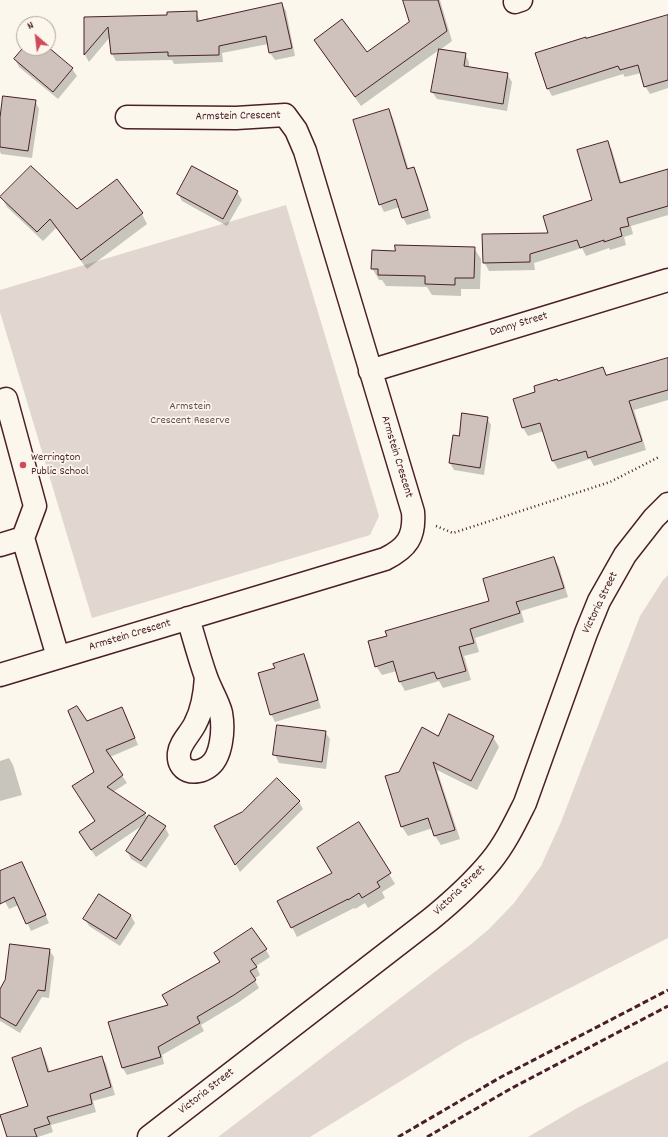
<!DOCTYPE html>
<style>
body{margin:0}
#map{position:relative;width:668px;height:1137px;overflow:hidden;background:#fbf7ec;font-family:Dekko,sans-serif}
canvas{display:block}
.north{position:absolute;left:16px;top:16px;width:40px;height:40px;box-sizing:border-box;background:#fbf7ec;border:1px solid #b4a19f;border-radius:50%;rotate:332deg;font-size:11px;font-weight:700;line-height:16px;text-align:center;color:#4a1f2b}
.north::after{content:'';display:block;margin:auto;width:14px;height:18px;background:#d1495b;clip-path:polygon(50% 0,100% 100%,50% 72%,0 100%)}
</style>
<div id="map">
<canvas width="668" height="1137"></canvas>
<div class="north">N</div>
</div>
<script>
const ctx = document.querySelector('canvas').getContext('2d');
ctx.lineJoin = 'round';
function paint(path, color) {
  ctx.fillStyle = color;
  ctx.fill(path, 'evenodd');
}
function strokePath(path, color, width, dash) {
  ctx.strokeStyle = color;
  ctx.lineWidth = width;
  ctx.lineCap = dash ? 'butt' : 'round';
  ctx.setLineDash(dash || []);
  ctx.stroke(path);
}
function drawText(font, color, halo, rows, align = 'center') {
  ctx.font = font + ' Dekko,sans-serif';
  ctx.lineWidth = 3.5;
  ctx.setLineDash([]);
  ctx.textBaseline = 'middle';
  ctx.strokeStyle = halo;
  ctx.fillStyle = color;
  for (const [text, x, y, turn = 0] of rows) {
    ctx.save();
    ctx.translate(x, y);
    ctx.rotate((+turn || 0) * Math.PI / 180);
    ctx.textAlign = isNaN(turn) ? turn : align;
    if (halo) ctx.strokeText(text, 0, 0);
    ctx.fillText(text, 0, 0);
    ctx.restore();
  }
}
const green = new Path2D(`
 M286 205 379 516 370 535 92 618 0 312V290Z
 M668 575V938L464 1042 310 1137H218L470 945 489 929 514 903 541 866 561 822 640 616 663 580Z
 M668 1061V1137H528L579 1107Z`);
const shadow = new Path2D(`
 M404 0H440L452 41 440 50 465 54 469 62V68L507 74 512 82 507 111 437 99 432 92 439 50 361 106 321 50 315 40 366 54 410 22Z
 M282 4 286 11 295 56 275 60 270 53 268 44 222 53 223 62 174 64 172 60 116 61 112 54 110 37 89 62 85 55V18L168 16 196 12 200 21Z
 M668 16V88L650 94 645 86 641 73 625 77 623 74 552 96 548 89 537 54Z
 M25 48H48L72 69 77 76 58 99 19 67 15 59Z
 M35 101 39 109 32 158 1 154 0 151V125Z
 M389 110 393 118 409 170 414 168 418 176 431 218 407 225 403 218 400 207 384 212 380 204Z
 M607 142 612 150 622 184 668 170V215L631 226 633 234 624 237 626 245 610 250 609 248 586 256 582 248 534 263 535 270 489 271 484 262 549 234 593 200Z
 M116 181 142 214 147 224 87 269 56 228 43 241 7 207 2 198 76 211Z
 M237 192 242 200 227 226 182 201 178 194Z
 M474 248 481 259 480 289H461V296L432 295 427 287 386 286 382 280H379L372 268Z
 M668 359V400L634 410 646 450 594 466 590 459 558 469 553 461 544 431 528 436 523 428 514 400 537 393 558 382 603 368 607 376Z
 M487 418 491 425 484 475 454 470 450 463 460 437Z
 M554 558 559 567 568 597 521 611 524 622 475 638 479 652 464 656 471 680 443 688 439 681 405 691 400 682 397 671 382 675 376 666 491 601Z
 M304 656 308 663 321 708 275 722 271 714Z
 M121 708 126 715 138 745 110 757 127 783 113 792 145 814 148 818 165 827 169 835 146 868 131 859 127 851 143 825 96 857 84 840 96 822 95 772 86 722Z
 M325 732 330 739 326 769 279 763 275 755Z
 M439 737H493L499 747 477 790 437 770 460 839 441 845 435 836 433 828 408 836 402 827 400 772Z
 M9 758 13 765 22 795 0 801V761Z
 M299 802 303 809 240 872 216 827 243 813Z
 M359 823 395 884 382 892 385 898 368 908 365 903 355 909 354 908 297 937 292 927 333 873Z
 M22 863 49 923 31 931 19 905 9 909 4 900 0 902V872Z
 M131 916 135 923 120 946 89 926 85 919Z
 M49 950 54 957 49 998 42 997 20 1033 0 1021V991Z
 M266 950 270 957 256 966 260 975 254 979 259 988 239 1002 201 1025 204 1031 162 1055 164 1064 127 1075 122 1067 169 1006Z
 M40 1050 45 1057 50 1072 102 1057 106 1064 115 1095 93 1101 96 1112 51 1125 53 1132 38 1137H8L30 1106Z`);
const building = new Path2D(`
 M403 0H438L447 31 355 97 314 40 342 19 367 52 409 22Z
 M282 3 292 48 269 53 266 36 219 46V55L168 56V52L111 54 108 27 84 55V17L167 15V12L197 11V21Z
 M668 15V80L644 87 638 65 620 70 618 66 547 89 535 53 586 37V38Z
 M24 47V48H48V47L73 68 53 92 14 59Z
 M439 49 466 53 464 66 508 73 503 104 431 92Z
 M3 96 36 100 28 151 0 147V118Z
 M389 109 407 169 414 167 428 210 402 218 396 199 379 205 353 120Z
 M608 141 620 183 668 169V206L627 218 629 226 620 228 622 236 604 242V240L580 248 577 240 530 254V262L483 263 482 234 548 233 543 216 592 200 577 150Z
 M31 166 77 209 117 179 143 213 81 260 50 219 37 232 0 197Z
 M192 166 238 191 223 219 177 194Z
 M395 245 475 247 474 278H455V285L425 284V276L378 275V269H371L372 250 395 251Z
 M668 358V390L629 401 642 441 588 458 586 451 552 461 540 423 522 428 513 399 535 392 534 386 557 379 558 381 603 367 606 375Z
 M462 413 488 417 480 468 449 463 453 435 459 436Z
 M554 557 564 588 516 602 520 613 470 629 474 643 459 647 466 671 437 679 434 672 399 682 393 661 375 667 368 641 387 636 385 631 489 601 483 579Z
 M304 654 318 700 270 715 258 673 275 668 273 664Z
 M77 706 87 721 122 707 135 738 106 750 123 775 107 787 146 813 91 850 79 832 95 821 72 786 94 772 68 711Z
 M449 714 494 736 471 781 433 762 455 830 434 836 428 818 401 827 385 776 399 772 422 727 438 736Z
 M277 725 326 731 322 762 273 755Z
 M277 778 300 801 235 865 214 826 242 812Z
 M149 815 166 826 141 861 126 851Z
 M359 822 391 873 377 882 380 887 362 898 359 893 348 900V899L291 928 277 901 332 873 317 848Z
 M22 862 46 915 26 924 14 897 0 904V871Z
 M99 894 131 915 116 939 83 919Z
 M252 928 267 949 251 959 257 967 250 971 256 980 234 995 197 1017 200 1023 158 1047 161 1057 122 1068 108 1022 168 1005 162 995 220 962 214 953Z
 M10 944 50 949 45 991 38 990 16 1026 0 1017V989L5 980Z
 M41 1048 48 1072 102 1056 111 1087 90 1094 92 1104 47 1117 50 1124 34 1129 37 1137H7L0 1115 28 1106 12 1058Z`);
const path = new Path2D(`
 M436 526 453 533 610 482 659 457`);
const minor = new Path2D(`
 M515 2 521 0
 M370 371 668 280
 M6 399 35 506 23 538
 M0 545 23 538 58 657
 M188 618C194 638 199 657 206 677 210 689 218 701 221 713 224 729 222 758 208 767 195 776 177 772 179 753 180 743 190 734 195 724 203 709 205 694 206 677
 M0 675 385 559C407 548 415 537 413 512L305 151 296 130 285 115 236 118 127 117
 M149 1137 431 919C453 901 473 883 491 861 505 844 515 823 525 803L586 633 599 601 625 555 654 518 668 504`);
const rail = new Path2D(`
 M398 1137 501 1077 668 990
 M427 1137 512 1088 668 1006`);
const markers = [
 [23,465,4,"#d1495b"]
];
const streetNames = [
 ["Armstein Crescent",238,117,-1],
 ["Danny Street",519,325,-17],
 ["Armstein Crescent",396,457,73],
 ["Victoria Street",601,603,-64],
 ["Armstein Crescent",130,636,-17],
 ["Victoria Street",460,891,-44],
 ["Victoria Street",207,1092,-38]
];
const parkNames = [
 ["Armstein",190,407],
 ["Crescent Reserve",190,421]
];
const poiNames = [
 ["Werrington",31,458],
 ["Public School",31,472]
];
paint(green, '#e2d7d0');
paint(shadow, '#0003');
paint(building, '#cfc2bc');
strokePath(building, '#4a1f2b', 1);
strokePath(minor, '#4a1f2b', 25);
strokePath(path, '#4a1f2b', 2.5, [1, 3]);
strokePath(minor, '#fbf7ec', 22);
strokePath(rail, '#4a1f2b', 3, [6, 3]);
for (const [x, y, r, color] of markers) {
  const dot = new Path2D();
  dot.arc(x, y, r, 0, 2 * Math.PI);
  ctx.fillStyle = color;
  ctx.fill(dot);
  strokePath(dot, '#fbf7ec', 1.5);
}
drawText('12px', '#4a1f2b', '#fbf7ec', streetNames);
drawText('12px', '#704d54', '#fbf7ec', parkNames);
drawText('12px', '#4a1f2b', '#fbf7ec', poiNames, 'left');
</script>
